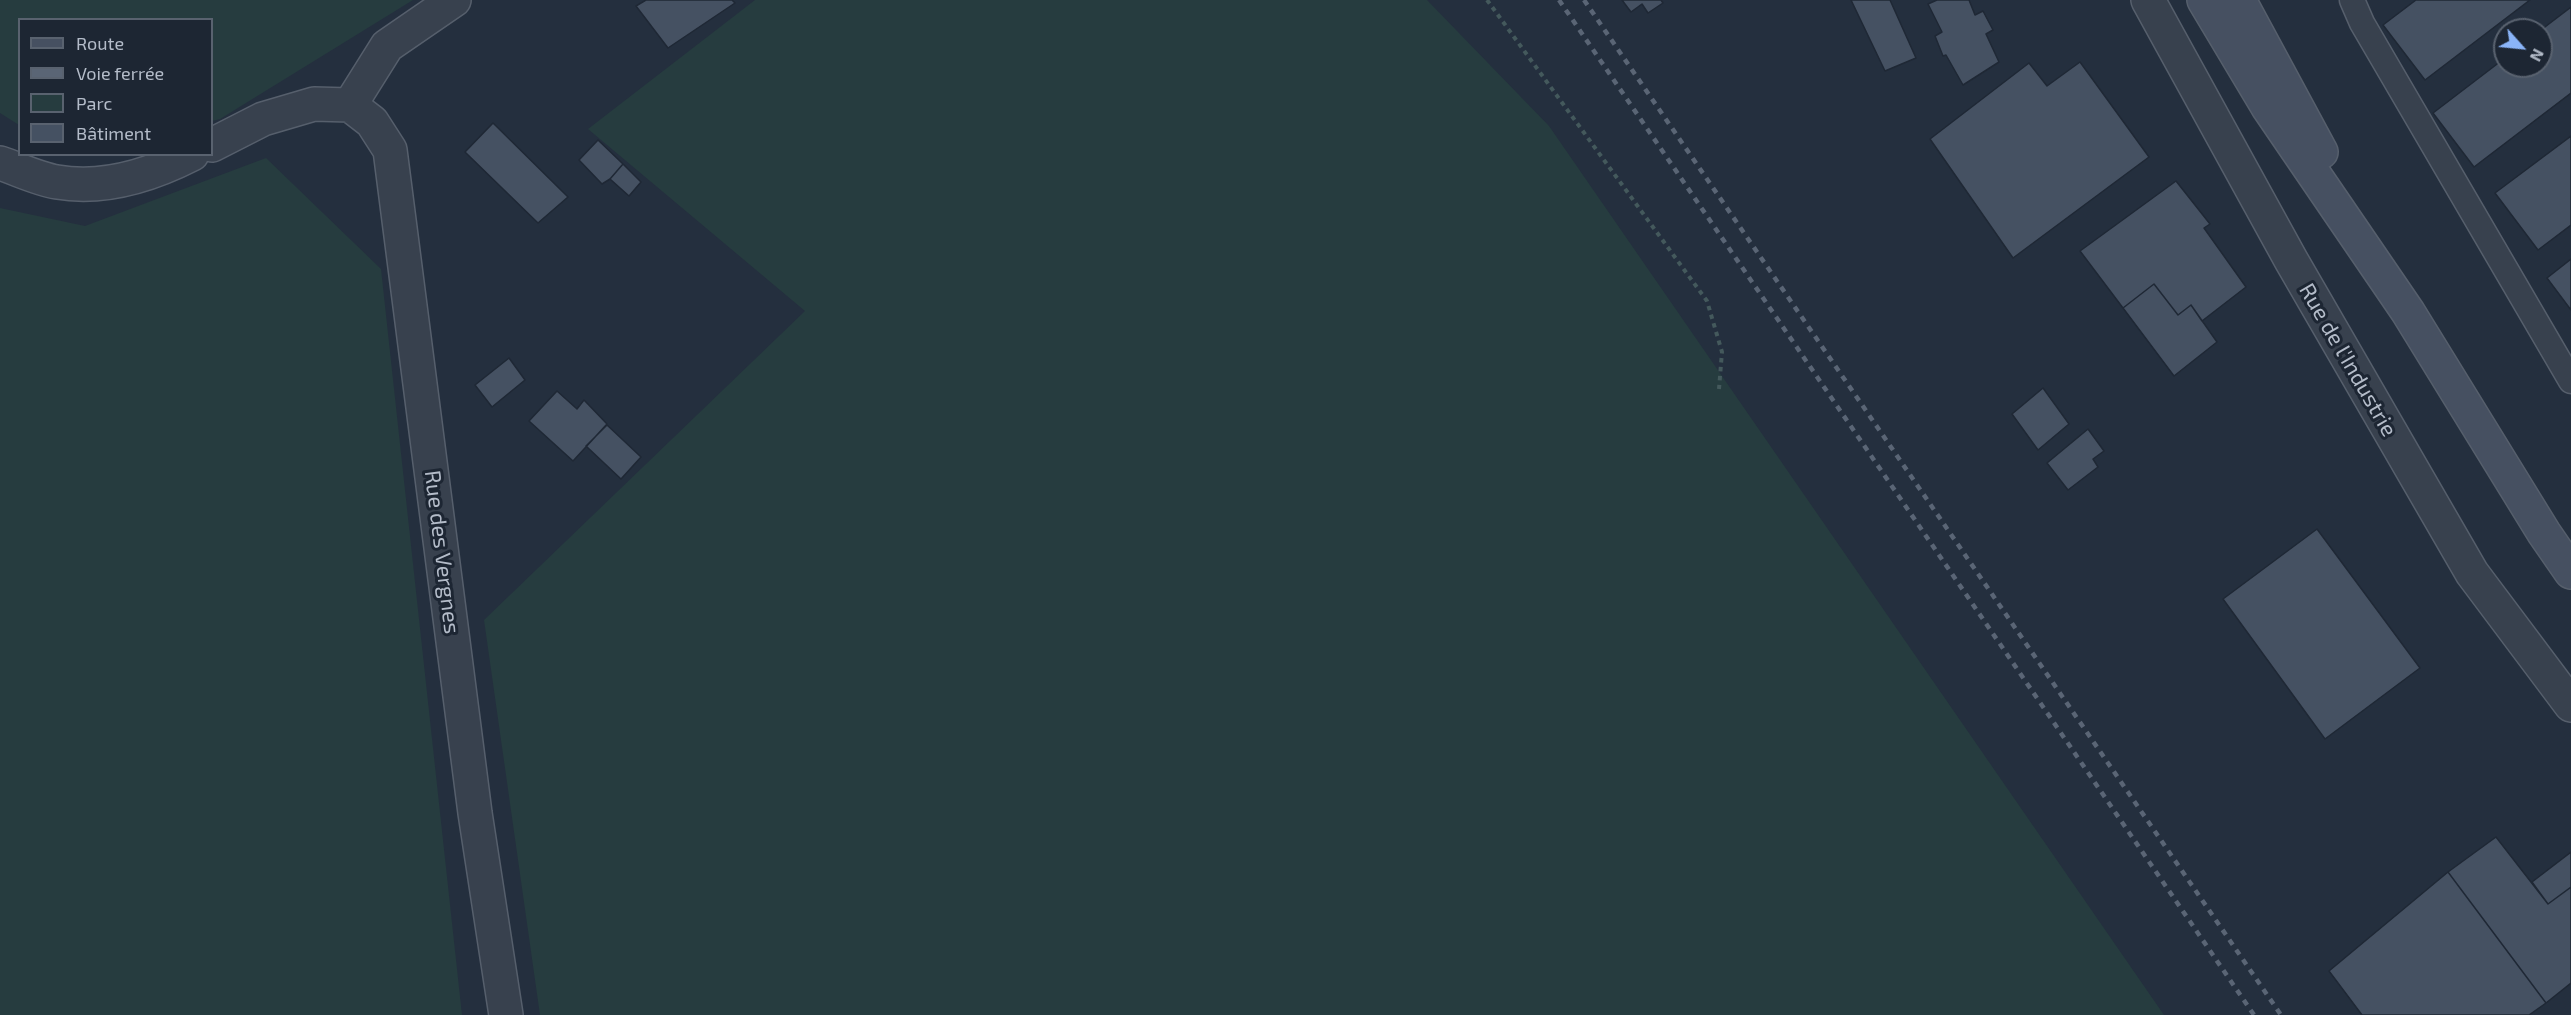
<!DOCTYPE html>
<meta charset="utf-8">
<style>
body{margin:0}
#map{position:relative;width:2571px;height:1015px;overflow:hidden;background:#242f3e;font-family:"Exo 2",sans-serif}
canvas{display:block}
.legend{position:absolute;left:18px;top:18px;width:195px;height:138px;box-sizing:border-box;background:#1d2633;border:2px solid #59626f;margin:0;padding:8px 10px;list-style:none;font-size:18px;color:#b4bcc9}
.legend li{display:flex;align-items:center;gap:12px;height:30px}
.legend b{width:30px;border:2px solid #59626f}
.north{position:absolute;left:2493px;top:18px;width:60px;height:60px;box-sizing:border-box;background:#1d2633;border:2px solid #59626f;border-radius:50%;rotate:117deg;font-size:16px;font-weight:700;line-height:24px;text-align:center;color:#b4bcc9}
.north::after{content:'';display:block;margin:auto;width:21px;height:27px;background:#8ab4f8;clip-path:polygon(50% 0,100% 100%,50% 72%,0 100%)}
</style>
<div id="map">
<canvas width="2571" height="1015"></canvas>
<ul class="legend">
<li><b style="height:8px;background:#465061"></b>Route</li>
<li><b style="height:8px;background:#5a6575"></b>Voie ferrée</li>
<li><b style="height:16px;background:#263c3f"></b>Parc</li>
<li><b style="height:16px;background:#455162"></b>Bâtiment</li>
</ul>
<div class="north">N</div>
</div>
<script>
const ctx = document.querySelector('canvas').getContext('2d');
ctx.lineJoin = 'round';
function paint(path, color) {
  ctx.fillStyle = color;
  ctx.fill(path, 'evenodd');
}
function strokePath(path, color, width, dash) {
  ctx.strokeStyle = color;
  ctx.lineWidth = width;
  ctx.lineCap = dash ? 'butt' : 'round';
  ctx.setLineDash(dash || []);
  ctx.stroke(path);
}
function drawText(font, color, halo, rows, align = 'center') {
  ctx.font = font + ' "Exo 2",sans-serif';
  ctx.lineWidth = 6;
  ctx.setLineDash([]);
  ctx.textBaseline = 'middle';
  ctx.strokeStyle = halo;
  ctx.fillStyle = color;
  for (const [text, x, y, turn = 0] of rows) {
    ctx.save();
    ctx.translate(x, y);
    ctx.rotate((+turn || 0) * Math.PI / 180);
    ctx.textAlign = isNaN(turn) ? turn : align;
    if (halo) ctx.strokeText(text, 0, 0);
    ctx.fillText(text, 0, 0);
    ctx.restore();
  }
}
const green = new Path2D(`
 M0 0H413L220 119 212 121V20H20L19 125 0 113Z
 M755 0H1427L1549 126 2164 1015H540L484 620 805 311 588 129Z
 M266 158 381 269 462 1015H0V208L85 226Z`);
const building = new Path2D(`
 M646 0H732L735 3 668 48 636 6Z
 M1622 0H1661L1663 3 1648 13 1642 4 1631 12Z
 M1851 0H1890L1916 58 1885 71Z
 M1937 0H1969L1975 15 1983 11 1993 30 1986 34 1999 62 1963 85 1946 55 1943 56 1935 36 1942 32 1928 4Z
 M2416 0H2530L2425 80 2383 25Z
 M2571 7V93L2474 167 2433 113 2505 58V66H2541V30Z
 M2080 62 2149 157 2013 258 1930 139 2029 63 2047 86Z
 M493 123 568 197 538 223 465 152Z
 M2571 136V225L2538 250 2495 193Z
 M598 140 623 164 610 179 602 184 579 160Z
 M623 164 641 182 629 196 610 179Z
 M2176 181 2210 224 2204 228 2246 287 2202 321 2191 305 2178 315 2154 284 2123 308 2080 251Z
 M2571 259V310L2547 278Z
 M2154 284 2178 315 2191 305 2217 342 2174 376 2123 308Z
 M509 358 525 380 492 407 475 385Z
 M2043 388 2069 424 2038 450 2012 414Z
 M557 391 577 409 584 400 607 424 573 461 529 421Z
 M607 425 641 457 621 479 586 446Z
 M2088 429 2104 451 2093 459 2098 467 2068 490 2047 463Z
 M2317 529 2420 668 2325 739 2223 599Z
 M2496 837 2548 904 2571 887V983L2546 1003 2448 872Z
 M2571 852V887L2548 904 2532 882Z
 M2448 872 2546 1003 2529 1015H2362L2329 971Z`);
const path = new Path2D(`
 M1487 0 1707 301 1722 352 1719 389`);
const lane = new Path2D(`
 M2352 0 2362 23 2571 381`);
const street = new Path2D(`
 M2148 0 2291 260 2472 573 2571 705
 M350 105 372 122 390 150 475 813 506 1015
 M350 105 387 46 454 0
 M212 145 263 119 314 104 350 105
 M0 163C18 169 38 179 57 182 103 190 151 175 192 154`);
const secondary = new Path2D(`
 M2204 0 2268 107 2408 312 2544 533 2571 572
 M2239 0 2321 152`);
const rail = new Path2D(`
 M1559 0 2254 1015
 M1584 0 2281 1015`);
const streetNames = [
 ["Rue de l'Industrie",2348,360,60],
 ["Rue des Vergnes",442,552,83]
];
paint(green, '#263c3f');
paint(building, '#455162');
strokePath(building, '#1f2835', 1.5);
strokePath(lane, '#565f6c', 27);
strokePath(street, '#565f6c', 36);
strokePath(secondary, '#565f6c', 36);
strokePath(path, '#44595c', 4, [4.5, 4.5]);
strokePath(lane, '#38414e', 24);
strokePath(street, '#38414e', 33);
strokePath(secondary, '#465061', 33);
strokePath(rail, '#5a6575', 4.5, [6, 6]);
drawText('22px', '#b4bcc9', '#1d2633', streetNames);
</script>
